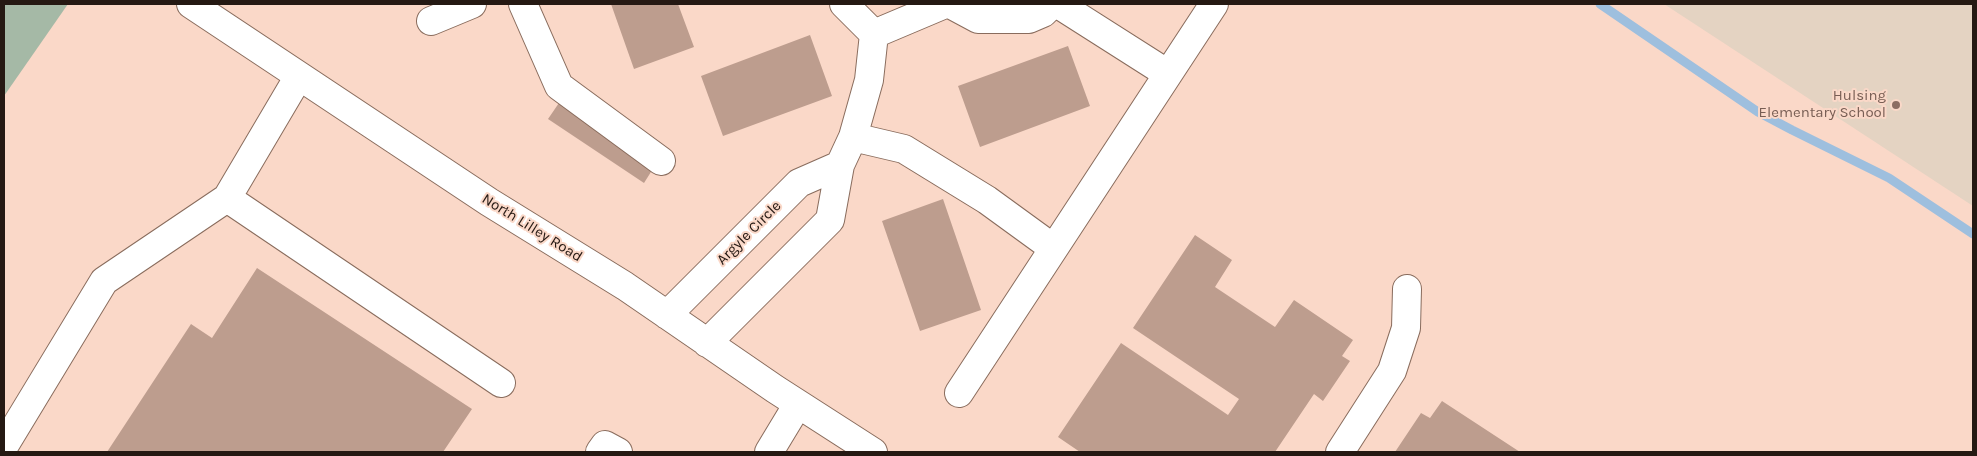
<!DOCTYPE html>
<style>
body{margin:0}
#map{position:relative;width:1977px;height:456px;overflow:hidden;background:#fad8c8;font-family:Karla,sans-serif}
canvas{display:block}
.frame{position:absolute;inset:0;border:5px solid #251913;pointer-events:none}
</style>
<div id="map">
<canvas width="1977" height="456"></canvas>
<div class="frame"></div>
</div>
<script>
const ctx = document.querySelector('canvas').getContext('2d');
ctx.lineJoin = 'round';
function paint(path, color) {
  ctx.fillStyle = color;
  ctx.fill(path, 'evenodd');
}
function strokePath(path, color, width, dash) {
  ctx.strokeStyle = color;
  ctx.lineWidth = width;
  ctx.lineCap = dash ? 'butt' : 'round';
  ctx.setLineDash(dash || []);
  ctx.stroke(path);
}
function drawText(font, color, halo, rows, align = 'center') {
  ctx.font = font + ' Karla,sans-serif';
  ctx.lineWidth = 4;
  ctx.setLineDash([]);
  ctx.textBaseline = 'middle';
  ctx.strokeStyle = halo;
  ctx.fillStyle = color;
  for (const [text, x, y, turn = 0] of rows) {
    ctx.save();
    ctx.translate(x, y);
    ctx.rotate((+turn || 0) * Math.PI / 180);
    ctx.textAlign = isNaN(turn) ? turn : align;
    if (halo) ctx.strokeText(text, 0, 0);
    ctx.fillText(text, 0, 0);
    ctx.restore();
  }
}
const education = new Path2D(`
 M1664 4H1973V206Z`);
const green = new Path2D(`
 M4 4H68L4 96Z`);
const stream = new Path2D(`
 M1600 4 1758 112 1792 130 1889 178 1973 234`);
const building = new Path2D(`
 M611 4H678L694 47 634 69Z
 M810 35 832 96 723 136 701 76Z
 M1068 46 1090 106 980 147 958 86Z
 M561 100 656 164 644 183 548 119Z
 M943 199 981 310 920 331 882 221Z
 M1195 235 1232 260 1215 287 1275 327 1294 300 1353 340 1342 356 1350 361 1323 401 1314 394 1275 452H1080L1058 437 1121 343 1228 415 1239 399 1133 328Z
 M257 268 472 409 443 452H107L191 324 212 338Z
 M1442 401 1520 452H1395L1421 413 1430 418Z`);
const minor = new Path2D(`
 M191 4 489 202 625 286 775 389 873 452
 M523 4 559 86 661 161
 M844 4 874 34
 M950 4 978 19H1029L1043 13 1052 4
 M1058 4 1168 74
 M431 21 472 4
 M853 137 904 149 987 200 1053 248
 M227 198 501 383
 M667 315 799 183 840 165
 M707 343 830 220 840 165 853 137 869 80 874 34 945 4
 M959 393 1214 4
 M4 446 104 281 227 198 299 76
 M600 452 605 445 618 452
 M769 452 798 404
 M1340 452 1392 371 1406 328 1407 289`);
const markers = [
 [1896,105,5,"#8d6e63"]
];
const educationNames = [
 ["Hulsing",1886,96],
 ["Elementary School",1886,113]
];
const streetNames = [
 ["North Lilley Road",532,228,32],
 ["Argyle Circle",749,233,-45]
];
paint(education, '#e4d3c2');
paint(green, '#a5b9a6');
strokePath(stream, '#9ebfde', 9);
paint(building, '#bd9d8e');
strokePath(minor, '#896c5d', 30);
strokePath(minor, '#fff', 28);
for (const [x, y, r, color] of markers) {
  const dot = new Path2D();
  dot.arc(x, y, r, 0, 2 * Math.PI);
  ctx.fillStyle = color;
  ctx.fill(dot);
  strokePath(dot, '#fad8c8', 2);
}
drawText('15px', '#785e54', '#fad8c8', educationNames, 'right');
drawText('15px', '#251913', '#fad8c8', streetNames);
</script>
